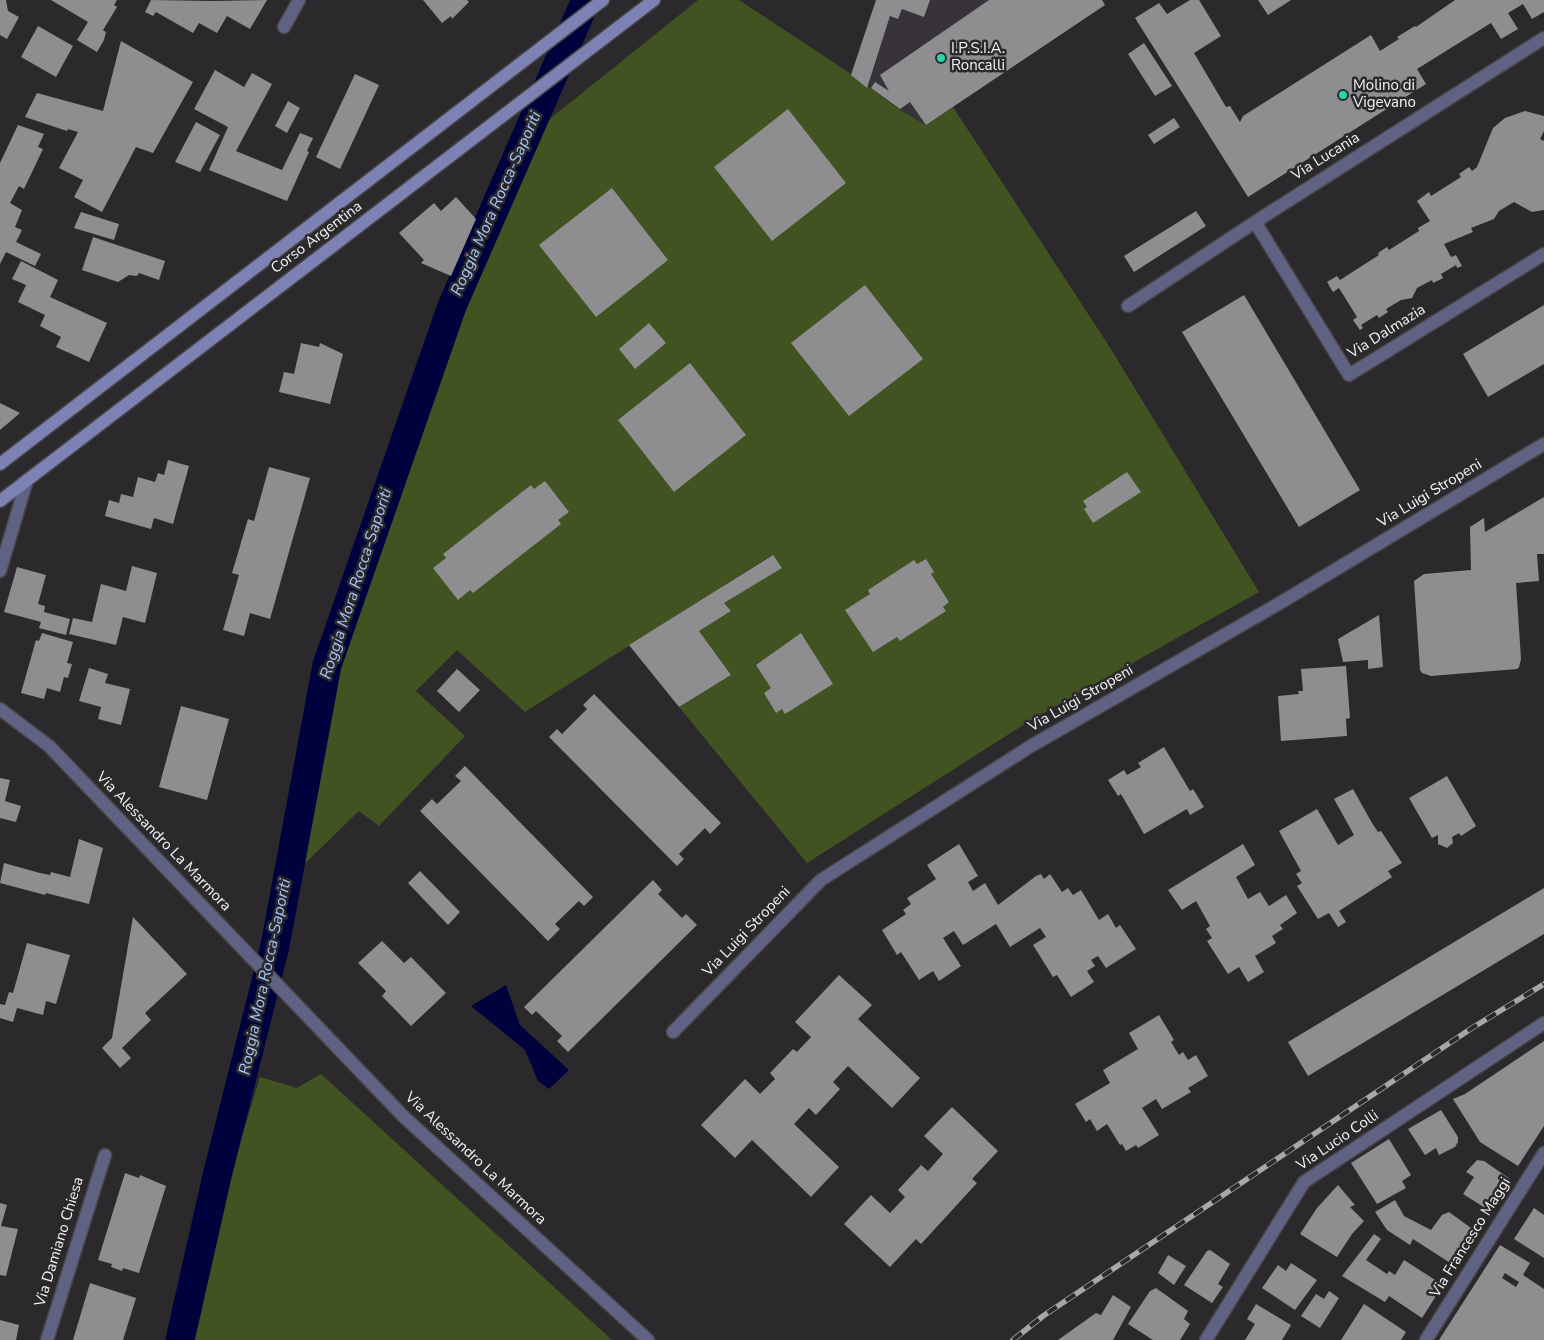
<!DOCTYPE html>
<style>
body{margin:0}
canvas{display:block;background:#2b292b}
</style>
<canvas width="1544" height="1340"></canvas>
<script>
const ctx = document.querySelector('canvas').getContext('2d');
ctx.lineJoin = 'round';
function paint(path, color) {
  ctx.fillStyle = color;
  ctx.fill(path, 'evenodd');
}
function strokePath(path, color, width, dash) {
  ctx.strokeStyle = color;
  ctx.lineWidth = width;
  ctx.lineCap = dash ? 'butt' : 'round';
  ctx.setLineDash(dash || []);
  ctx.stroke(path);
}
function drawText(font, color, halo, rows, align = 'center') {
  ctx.font = font + ' "Nunito Sans",sans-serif';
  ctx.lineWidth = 5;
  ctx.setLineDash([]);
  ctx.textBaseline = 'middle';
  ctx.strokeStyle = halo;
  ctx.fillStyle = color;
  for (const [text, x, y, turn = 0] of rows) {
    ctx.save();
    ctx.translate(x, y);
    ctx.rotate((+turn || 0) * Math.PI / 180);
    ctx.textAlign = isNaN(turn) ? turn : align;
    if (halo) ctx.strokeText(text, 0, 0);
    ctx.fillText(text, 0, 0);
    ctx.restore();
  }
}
const built = new Path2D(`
 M876 0H1102L926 125 900 110 851 75Z`);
const green = new Path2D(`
 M698 0H739L848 72 900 110 926 125 953 107 1109 346 1259 592 1031 720 807 863 679 707 731 675 699 631 731 611 724 603 781 568 772 555 525 712 457 650 416 691 465 736 379 826 359 811 293 875 332 676 459 311 546 122Z
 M321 1074 612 1340H193L227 1185 260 1077 297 1088Z`);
const water = new Path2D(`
 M506 985 520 1025 569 1070 549 1089 538 1081 525 1050 471 1006Z`);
const canal = new Path2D(`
 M180 1340 217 1176 275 946 327 665 452 306 586 0`);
const building = new Path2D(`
 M0 0H6L8 11 19 17 7 39 0 35Z
 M51 0H117L114 5 117 7 103 30 106 32 104 40 97 52 77 40 88 22Z
 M151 0 213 1 267 0 250 29 227 16 217 33 199 23 193 33 156 12 153 16 145 12Z
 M423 0H467L469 2 452 19 451 16 442 23Z
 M876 0H930L924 17 902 9 898 19 890 16 867 88 851 75Z
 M989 0H1102L1105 5 926 125 910 102 900 109 871 88 875 82 889 91 880 75Z
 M1190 0H1199L1221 36 1194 53 1226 107 1230 106 1240 122 1243 116 1371 35 1380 51 1399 39 1397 37 1415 26 1416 27 1455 0H1544V12L1532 19 1523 4 1508 13 1518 29 1501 39 1491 23 1417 69 1426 84 1248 197 1135 18 1159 3 1167 14Z
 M1258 0H1291L1268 15Z
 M38 26 73 46 56 77 21 57Z
 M121 41 193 82 153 153 136 147 102 212 74 197 83 180 59 168 78 132 68 129 67 131 25 117 37 93 103 111Z
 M1144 43 1172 86 1155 96 1128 54Z
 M215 70 244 87 252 73 272 84 236 151 282 170 300 133 313 138 307 151 309 152 287 201 209 170 228 127 194 109Z
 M355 74 379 85 340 169 316 157Z
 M288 101 300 108 287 133 275 126Z
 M788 109 846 183 772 241 714 167Z
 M1525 111 1544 116V131L1540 139 1544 141V210L1532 212 1514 202 1499 211 1494 219 1471 228 1473 232 1444 244 1451 257 1456 255 1462 266 1457 268 1456 265 1441 274 1443 278 1433 283 1432 280 1417 288 1412 298 1401 300 1386 309 1388 312 1379 318 1377 315 1361 325 1363 328 1360 330 1353 320 1357 317 1339 288 1333 292 1327 282 1337 276 1340 280 1379 255 1378 253 1387 247 1389 250 1419 231 1418 228 1430 221 1417 201 1429 192 1431 196 1461 177 1459 174 1469 167 1472 171 1477 167 1493 128 1505 118Z
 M1174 118 1180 127 1154 144 1148 135Z
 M196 122 220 135 200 172 175 162Z
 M18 125 44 134 38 147 43 149 24 189 19 186 10 203 22 210 15 227 22 230 16 242 41 254 35 266 6 252 0 264V163Z
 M612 188 668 260 596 317 539 245Z
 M456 197 476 219 451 276 421 263 424 260 399 233 434 203 441 211Z
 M1196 211 1206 226 1134 272 1124 256Z
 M81 212 119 224 114 240 74 228Z
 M93 237 165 261 159 280 139 273 137 276 129 275 118 282 82 270Z
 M21 261 58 280 50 297 107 323 89 362 56 347 61 337 40 326 45 315 18 302 26 285 12 279Z
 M865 285 923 359 849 416 791 343Z
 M1244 295 1360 490 1299 527 1182 332Z
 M1544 305V364L1488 397 1463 354Z
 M649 323 666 343 635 369 619 349Z
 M301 343 319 347 320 343 343 354 330 404 279 392 284 372 294 374Z
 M690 363 746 435 674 492 618 420Z
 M0 403 20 413 0 430Z
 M168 460 189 466 173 524 154 518 151 529 105 516 109 500 119 503 121 494 133 497 138 477 155 482 158 473 164 475Z
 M269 467 310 478 270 619 250 613 244 636 223 630 239 575 232 573 248 519 254 521Z
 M1127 472 1141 492 1093 523 1084 509 1087 507 1083 501Z
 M545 481 569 512 558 520 561 524 473 593 470 590 458 600 433 568 446 558 443 554 531 485 534 489Z
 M1544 497V554H1537L1539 581 1516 583 1521 659 1519 667 1517 669 1431 676 1422 673 1420 670 1414 581 1424 574 1471 570 1470 527 1484 518 1485 532Z
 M773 555 782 568 724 603 731 611 699 631 731 675 679 707 629 645Z
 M926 559 934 572 931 574 949 602 943 607 946 611 900 641 897 637 873 652 845 610 870 594 868 590 914 560 917 564Z
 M132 566 157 573 145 623 123 617 116 645 69 634 73 618 92 622 101 584 126 591Z
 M17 567 46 575 38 604 45 606 44 612 70 619 66 635 39 628 41 622 4 612Z
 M1379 615 1383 667 1368 669V660L1343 662 1338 639Z
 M42 633 73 642 67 663 72 664 68 678 64 677 60 692 47 688 44 699 21 693 36 640 39 641Z
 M801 633 833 684 785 714 782 709 776 713 764 693 771 688 756 665Z
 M1346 666 1350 718 1346 719 1347 736 1281 741 1278 696 1299 694 1298 691H1303L1301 669Z
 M89 668 108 674 105 683 130 689 121 725 98 719 101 707 79 701Z
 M457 669 480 690 459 712 437 691Z
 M594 694 721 823 710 834 705 828 679 854 684 859 677 866 549 737 557 729 562 734 587 709 583 705Z
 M181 706 229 719 207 800 159 787Z
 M1164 747 1190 791 1193 789 1204 807 1190 815 1187 809 1144 834 1121 794 1118 796 1108 780 1124 770 1127 775 1141 767 1138 763Z
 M465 766 593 897 584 906 579 901 555 924 560 929 548 941 420 811 432 799 437 804 461 781 455 776Z
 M1447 776 1476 826 1461 836 1459 833 1452 837 1453 843 1447 848 1438 844V835L1432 838 1409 798Z
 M0 778 10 780 5 801 21 806 16 822 0 818Z
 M1353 789 1372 823 1378 832 1381 831 1402 863 1388 871 1392 877 1339 911 1346 922 1338 927 1329 913 1318 919 1297 886 1302 883 1296 874 1301 871 1279 831 1317 809 1338 845 1354 835 1334 799Z
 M79 839 103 848 89 904 46 893 45 895 0 883 4 863 40 873 50 875 51 872 70 877Z
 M959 844 978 876 968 882 973 891 985 883 998 905 1036 876 1041 874 1044 879 1050 874 1062 892 1068 888 1073 895 1081 890 1099 920 1108 914 1116 928 1120 925 1136 949 1106 968 1098 956 1091 960 1095 966 1087 971 1094 982 1071 997 1057 975 1053 977 1033 945 1046 937 1040 928 1010 947 996 924 963 945 954 931 943 938 961 966 939 981 933 971 919 980 901 952 897 955 882 930 906 914 903 910 911 904 907 898 936 879 927 865Z
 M1243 844 1255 865 1236 877 1248 899 1260 892 1269 906 1286 895 1297 913 1280 925 1283 929 1272 936 1276 943 1255 956 1264 972 1248 982 1239 967 1228 974 1207 941 1212 938 1206 929 1210 926 1196 901 1182 910 1168 890Z
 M420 871 460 912 448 925 408 883Z
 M653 880 662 890 658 894 682 918 686 914 697 925 568 1052 557 1041 562 1036 536 1011 532 1015 524 1007Z
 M1544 888V934L1308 1076 1288 1042Z
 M133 917 187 974 145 1013 151 1020 122 1048 131 1058 120 1068 102 1048 112 1038Z
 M382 941 404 963 411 957 446 993 411 1026 382 996 386 991 358 963Z
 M27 943 70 955 56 1004 46 1001 43 1015 17 1008 13 1022 0 1018V1004L5 1005 9 992 13 993Z
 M839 975 872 1005 858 1019 920 1078 892 1108 848 1066 833 1082 840 1089 816 1115 809 1108 794 1124 839 1167 811 1197 752 1140 735 1158 701 1125 745 1079 760 1094 775 1079 770 1073 793 1049 797 1052 811 1037 795 1022Z
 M1159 1015 1174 1040 1171 1042 1179 1055 1183 1052 1188 1060 1196 1055 1208 1076 1188 1088 1191 1092 1162 1109 1156 1099 1142 1108 1159 1135 1138 1148 1136 1145 1126 1151 1122 1144 1120 1145 1107 1124 1097 1131 1090 1119 1086 1122 1075 1104 1110 1083 1103 1070 1138 1049 1129 1033Z
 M1544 1041V1126L1518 1166 1480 1142 1453 1099 1465 1094Z
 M952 1107 998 1151 972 1179 977 1183 921 1244 916 1239 890 1267 844 1224 871 1195 890 1213 905 1197 898 1190 921 1165 928 1171 943 1154 924 1136Z
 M1441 1110 1458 1137V1142L1455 1147 1439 1155 1436 1148 1425 1155 1408 1129Z
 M1389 1139 1411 1175 1402 1181 1406 1188 1377 1204 1351 1163Z
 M1477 1160 1484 1161 1510 1179 1490 1211 1463 1194 1474 1177 1466 1172Z
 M125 1173 139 1178 140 1175 166 1186 139 1273 123 1268 122 1271 111 1267 112 1264 98 1260Z
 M1338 1185 1355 1205 1350 1207 1364 1221 1352 1234 1337 1257 1300 1234 1317 1208Z
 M1395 1200 1404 1216 1431 1230 1442 1215 1449 1212 1475 1231 1455 1266 1413 1239 1410 1245 1387 1230 1375 1212Z
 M0 1203 7 1205 1 1226 18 1229 6 1276 0 1275Z
 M1534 1208 1544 1215V1258L1514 1239Z
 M1374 1234 1381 1239 1366 1260 1387 1274 1389 1271 1395 1275 1404 1260 1443 1285 1422 1318 1389 1296 1385 1302 1342 1276Z
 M1500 1245 1530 1263 1523 1275 1544 1289V1340H1439ZM1505 1273 1519 1282 1516 1287 1502 1278Z
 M1210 1250 1230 1264 1218 1284 1223 1287 1212 1303 1184 1285 1207 1251Z
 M1168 1255 1186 1266 1174 1285 1158 1273Z
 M1291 1263 1317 1280 1295 1310 1262 1288 1278 1265 1286 1271Z
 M90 1283 136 1298 123 1340H73Z
 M1156 1288 1188 1311 1184 1319 1190 1324 1180 1340H1153L1128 1324 1150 1291Z
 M1329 1291 1339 1298 1320 1328 1301 1316 1316 1294 1324 1299Z
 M1113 1295 1131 1307 1113 1340H1058L1096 1313 1101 1315Z
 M1256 1304 1291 1325 1282 1340H1245L1255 1324 1247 1319Z
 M1364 1304 1406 1332 1401 1340H1341Z
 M0 1320 19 1325 16 1340H0Z`);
const minor = new Path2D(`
 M284 27 299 0
 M1255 222 1349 375 1544 254
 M1128 306 1255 222 1544 38
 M0 571 27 480
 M673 1032 821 880 1031 746 1280 603 1544 444
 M47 1340 105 1155
 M1206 1340 1304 1182 1544 1023
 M1426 1340 1544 1153`);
const tertiary = new Path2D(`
 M0 709 49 746 403 1116 648 1340`);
const secondary = new Path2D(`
 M0 464 603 0
 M0 501 654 0`);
const rail = new Path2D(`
 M1013 1340 1043 1316 1472 1028 1544 984`);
const markers = [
 [941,58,5,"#27d5ad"],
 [1343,95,5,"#27d5ad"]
];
const poiNames = [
 ["I.P.S.I.A.",951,49],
 ["Roncalli",951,66],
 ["Molino di",1353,86],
 ["Vigevano",1353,103]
];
const streetNames = [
 ["Via Lucania",1326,157,-32],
 ["Corso Argentina",317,238,-37],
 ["Via Dalmazia",1387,332,-32],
 ["Via Luigi Stropeni",1430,494,-31],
 ["Via Luigi Stropeni",1081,699,-30],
 ["Via Alessandro La Marmora",163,842,46],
 ["Via Luigi Stropeni",747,932,-46],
 ["Via Lucio Colli",1338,1141,-34],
 ["Via Alessandro La Marmora",475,1159,43],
 ["Via Francesco Maggi",1471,1238,-58],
 ["Via Damiano Chiesa",60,1242,-73]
];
const waterNames = [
 ["Roggia Mora Rocca-Saporiti",497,204,-66],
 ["Roggia Mora Rocca-Saporiti",357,584,-72],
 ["Roggia Mora Rocca-Saporiti",266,977,-78]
];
paint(built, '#383239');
paint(green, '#405321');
paint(water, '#00023e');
strokePath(canal, '#00023e', 29);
paint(building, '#8e8d90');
strokePath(minor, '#474547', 15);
strokePath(tertiary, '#474547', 15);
strokePath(secondary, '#474547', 15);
strokePath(minor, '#5f6282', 12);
strokePath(tertiary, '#5f6282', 12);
strokePath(secondary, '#7d82b4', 12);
strokePath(rail, '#a8a6a8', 5.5);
strokePath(rail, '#2b292b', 4, [11]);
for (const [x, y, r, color] of markers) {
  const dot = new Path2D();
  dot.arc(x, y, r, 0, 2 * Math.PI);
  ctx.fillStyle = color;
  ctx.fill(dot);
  strokePath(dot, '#2b292b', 2);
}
drawText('15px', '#f5f4f6', '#2b292b', poiNames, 'left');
drawText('15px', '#f5f4f6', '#2b292b', streetNames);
drawText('italic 16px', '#a7c7fe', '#2b292b', waterNames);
</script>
